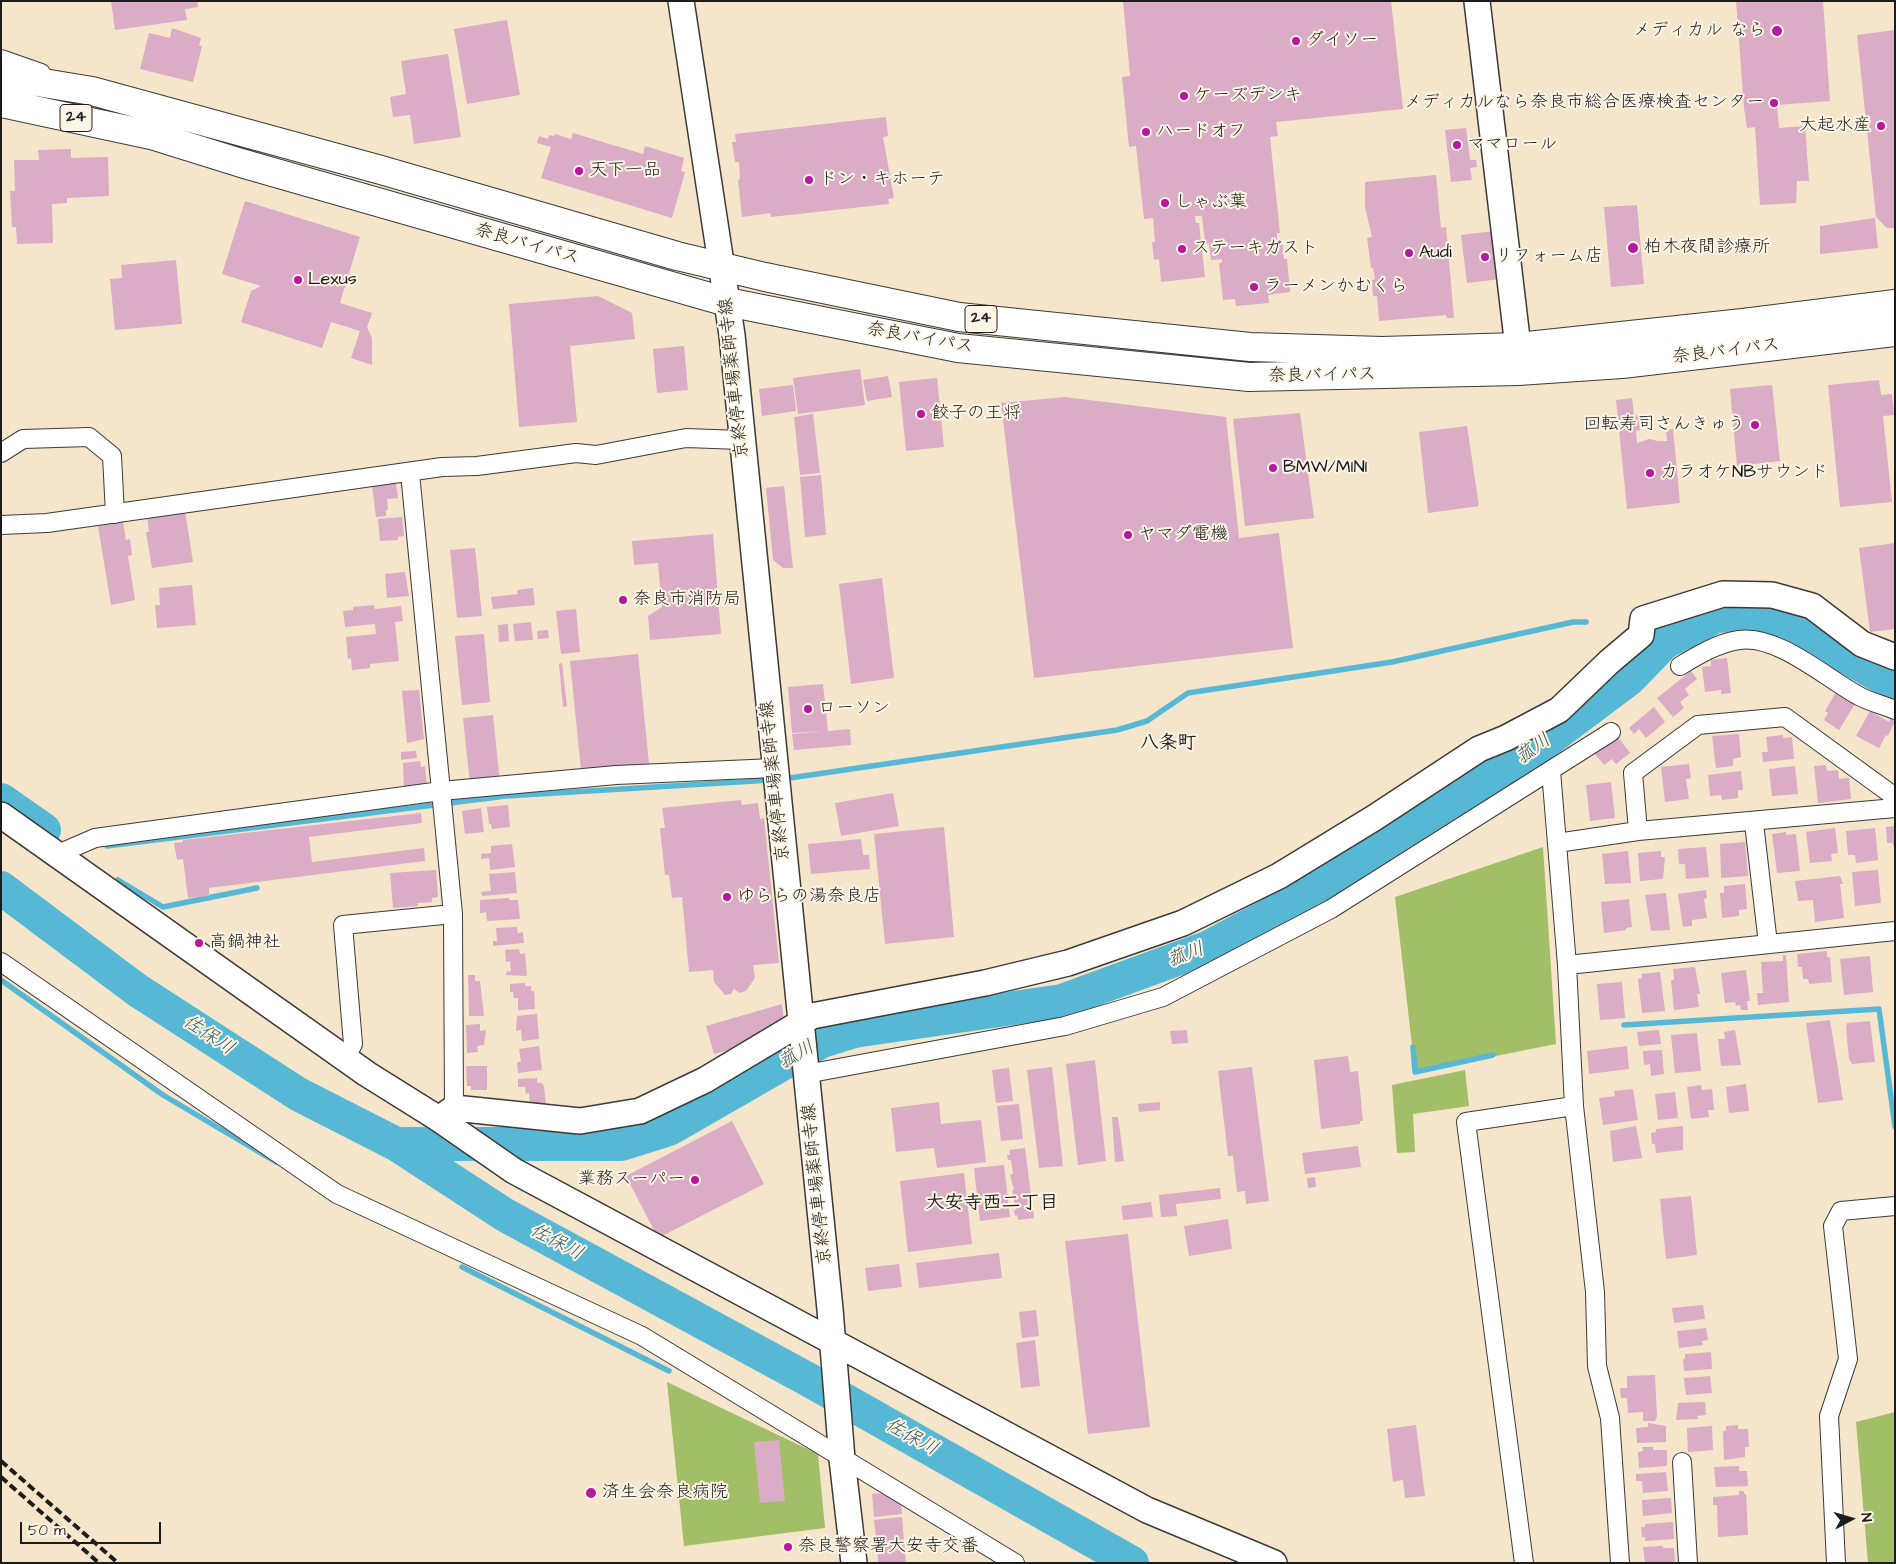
<!DOCTYPE html>
<meta charset="utf-8">
<style>
body{margin:0}
#map{position:relative;width:1896px;height:1564px;overflow:hidden;background:#f5e5cb;font-family:"Architects Daughter",sans-serif}
canvas{display:block}
.frame{position:absolute;inset:0;border:2px solid #1c1c1c;pointer-events:none}
.north{position:absolute;left:1826px;top:1494px;width:50px;height:50px;-webkit-text-stroke:4px #fcf5e5;paint-order:stroke;rotate:84deg;font-size:14px;font-weight:700;line-height:20px;text-align:center;color:#1c1c1c}
.north::after{content:'';display:block;margin:auto;width:18px;height:22px;background:#1c1c1c;clip-path:polygon(50% 0,100% 100%,50% 72%,0 100%)}
.scale{position:absolute;left:20px;top:1522px;width:141px;height:22px;box-sizing:border-box;border:2px solid #1c1c1c;border-top:0;padding-left:6px;font-size:15px;line-height:18px;white-space:nowrap;color:#1c1c1c;-webkit-text-stroke:4px #fcf5e5;paint-order:stroke}
</style>
<div id="map">
<canvas width="1896" height="1564"></canvas>
<div class="frame"></div>
<div class="north">N</div>
<div class="scale">50 m</div>
</div>
<script>
const ctx = document.querySelector('canvas').getContext('2d');
ctx.lineJoin = 'round';
function paint(path, color) {
  ctx.fillStyle = color;
  ctx.fill(path, 'evenodd');
}
function strokePath(path, color, width, dash) {
  ctx.strokeStyle = color;
  ctx.lineWidth = width;
  ctx.lineCap = dash ? 'butt' : 'round';
  ctx.setLineDash(dash || []);
  ctx.stroke(path);
}
function drawText(font, color, halo, rows, align = 'center') {
  ctx.font = font + ' "Architects Daughter","Klee One",sans-serif';
  ctx.lineWidth = 4;
  ctx.setLineDash([]);
  ctx.textBaseline = 'middle';
  ctx.strokeStyle = halo;
  ctx.fillStyle = color;
  for (const [text, x, y, turn = 0] of rows) {
    ctx.save();
    ctx.translate(x, y);
    ctx.rotate((+turn || 0) * Math.PI / 180);
    ctx.textAlign = isNaN(turn) ? turn : align;
    if (halo) ctx.strokeText(text, 0, 0);
    ctx.fillText(text, 0, 0);
    ctx.restore();
  }
}
const green = new Path2D(`
 M1543 847 1556 1044 1415 1072 1395 897Z
 M1465 1070 1469 1106 1413 1114 1415 1152 1397 1153 1392 1085Z
 M667 1382 818 1454 825 1528 684 1546Z
 M1895 1412V1563H1868L1856 1422Z`);
const stream = new Path2D(`
 M783 779 1117 730 1147 721 1188 693 1392 662 1573 622H1586
 M107 846 506 796 771 780
 M118 880 163 907 257 888
 M1 980 163 1095 276 1162
 M1624 1025 1879 1009 1895 1127
 M1413 1047 1415 1072 1493 1055
 M462 1267 669 1371`);
const river = new Path2D(`
 M1 800 44 830
 M1 888 137 990 298 1094 396 1144 505 1215 809 1380 1132 1563
 M396 1144H621L669 1129 822 1041 854 1031 1062 1001 1207 948 1288 905 1453 800 1524 758 1629 679 1665 642 1716 616 1758 614 1804 633 1887 680 1895 682`);
const building = new Path2D(`
 M111 1H197L198 7 185 9 187 20 115 30Z
 M1123 1H1391L1403 109 1276 122 1278 136 1270 137 1280 233H1277V239H1282L1284 259H1287L1290 292 1268 295 1269 303 1236 306 1235 299 1223 300 1219 263H1222V259L1211 260 1209 243 1205 244 1202 216H1195L1196 223H1199L1205 277 1161 282 1159 259 1154 260 1152 242H1155L1153 218 1144 219 1136 146 1129 147 1122 77 1130 76Z
 M1736 1H1823L1830 101 1777 105 1779 128 1805 126 1809 181H1797L1796 203 1760 205 1755 127 1747 128 1744 108Z
 M507 20 520 95 467 104 454 29Z
 M172 28 201 38 199 46H202L193 82 140 69 149 33 170 38Z
 M1895 30V228H1887L1876 217 1857 35Z
 M448 54 461 137 414 144 410 115 393 117 390 97 406 94 401 61Z
 M886 117 888 136 883 137 894 198 888 199 889 204 771 217 770 213 742 217 738 180 740 179 739 162H735L732 142H736L735 134Z
 M1466 128 1470 160H1476L1477 167 1470 168 1472 180 1451 182 1445 130Z
 M573 133 643 154 645 146 684 158 681 171 685 172 672 218 541 178 551 147 537 143 539 136 548 139 549 135 554 136 555 134 571 139Z
 M71 149V158L108 157 109 196 67 198V203L52 204 53 243 17 244 16 227H12L10 191H15L14 160H39L38 150Z
 M1436 175 1441 228 1446 227 1454 318H1447L1446 315 1379 321 1377 296H1373L1372 280 1375 279 1373 268H1371L1367 238 1372 237 1365 207V182Z
 M245 201 360 237 340 303 372 313 367 327 372 338V365L351 358 360 331 331 322 322 348 241 322 251 291 261 286 222 274Z
 M1637 205 1644 284 1611 287 1604 207Z
 M1875 218 1878 248 1820 254V226Z
 M1503 230 1509 278 1467 283 1461 235Z
 M176 260 182 324 115 330 110 279 122 278 121 265Z
 M598 296 632 313 635 339 570 346 577 422 519 427 509 304Z
 M684 346 688 390 657 393 653 349Z
 M860 369 865 405 798 414 793 378Z
 M888 376 892 397 867 401 863 380Z
 M937 378 944 447 906 451 899 382Z
 M1879 380 1881 395 1892 394 1894 415 1883 416 1892 502 1840 507 1828 385Z
 M793 385 796 411 762 416 759 389Z
 M1772 385 1780 461 1737 466 1730 389Z
 M1065 397 1226 417 1239 538 1279 533 1293 648 1034 678 1001 403Z
 M1632 398 1634 416 1638 415 1640 430 1636 431 1637 443 1649 439 1658 441H1667L1666 430 1673 429 1680 503 1627 509 1616 400Z
 M1300 413 1314 518 1245 526 1233 419Z
 M813 414 820 473 800 475 794 417Z
 M1467 426 1479 506 1428 513 1419 432Z
 M821 475 826 535 805 537 800 477Z
 M396 483 398 498 387 499 388 510H386V516L376 517 372 486Z
 M784 486 793 568H783L773 560 766 488Z
 M185 511 193 562 152 568 146 532H149L147 517Z
 M402 517 404 536 398 537V540L380 541 378 519Z
 M123 522 126 540 130 539 132 555 128 556 135 600 111 605 98 526Z
 M713 534 721 634 650 640 648 616 662 607 658 563 634 565 632 541Z
 M1895 543V629L1870 632 1859 548Z
 M475 548 482 616 457 618 450 550Z
 M405 572 409 596 387 598 385 574Z
 M882 578 894 678 851 684 839 584Z
 M192 585 196 625 157 628 155 605H160L159 588Z
 M533 588 535 605 493 609 491 597 518 594 517 590Z
 M374 605 375 609 401 606 403 621 395 622 399 661 370 664V668L352 670 351 658 348 659 346 637 376 634 375 624 345 627 343 611 353 610V607Z
 M576 609 580 652 561 654 556 611Z
 M531 622 533 640 515 641 513 624Z
 M508 624 509 641 499 642 498 625Z
 M548 630 549 638 538 639 537 631Z
 M484 634 490 702 462 705 455 636Z
 M638 654 649 764 581 770 570 661Z
 M1727 658 1731 693 1721 694V690L1705 692 1702 667 1711 666V660Z
 M562 663 567 706 563 707 559 664Z
 M1691 671 1697 679 1685 689 1689 695 1680 702 1684 708 1673 717 1657 698Z
 M823 684 828 731 850 729 851 745 794 750 792 734 823 731 792 733 788 687Z
 M419 690 424 739 407 743 402 691Z
 M1836 692 1855 704 1839 730 1824 720 1828 713 1825 711Z
 M1654 707 1665 722 1646 738 1639 729 1634 734 1629 728Z
 M1870 711 1889 722 1890 719 1895 721 1888 736 1886 735 1879 748 1856 736Z
 M493 715 500 783 470 785 463 718Z
 M1739 734 1741 757 1733 759V766L1716 768 1712 736Z
 M1783 735V738L1792 737 1794 759 1763 762 1762 752H1768L1766 737Z
 M1618 737 1630 753 1616 764 1612 759 1604 765 1595 754Z
 M416 751 417 758 401 760V752Z
 M420 761 421 767 425 766 427 785 404 788 403 763Z
 M1689 764 1691 778 1686 779 1689 799 1665 802 1661 767Z
 M1826 765 1827 771 1838 770 1839 779 1849 778 1851 799 1818 803 1814 766Z
 M1795 766 1798 794 1772 796 1769 769Z
 M1741 771 1743 790H1738V798L1722 800 1721 795 1710 796 1708 775Z
 M1611 782 1615 818 1590 821 1586 785Z
 M893 793 899 826 841 836 835 803Z
 M741 800 742 805 758 803 760 819 764 818 779 963 753 965 755 978 746 991 740 993 734 989 731 994 725 995 714 982 713 970 689 972 682 897 672 898 669 875H665L660 828H665L662 808Z
 M508 805 510 827 492 829 491 824H489L487 807Z
 M481 808 484 832 465 834 462 811Z
 M421 813 422 823 309 837 312 862 424 848 425 861 209 888V896L188 898 183 859 177 860 174 843 183 842V840Z
 M1895 826V846H1893V843H1887L1886 827Z
 M944 827 954 937 885 944 874 834Z
 M1835 828 1838 853 1831 854 1832 861 1810 863 1806 832Z
 M1875 828 1878 860 1856 863 1855 855H1848L1846 831Z
 M1786 832V835L1796 834 1800 871 1777 873 1772 834Z
 M861 839 863 855H869L870 869 811 874 808 844Z
 M1745 842 1748 876 1721 878 1720 844Z
 M512 844 515 867 490 870 489 858 481 859V854L491 853V846Z
 M1706 847 1709 877 1686 879 1685 864H1679L1678 849Z
 M1628 851 1631 883 1605 884 1602 854Z
 M1661 851V857H1665L1663 879 1640 881 1638 853Z
 M436 870 438 897 432 898V902L417 903 418 906 393 908 390 873Z
 M1878 870 1881 903 1855 906 1852 872Z
 M515 872 517 893 482 896 481 892 491 891 489 874Z
 M1840 876 1843 884H1840L1844 918 1815 922 1813 900 1798 901 1795 881Z
 M1745 884 1747 909 1739 910V916L1722 918 1720 893H1724V886Z
 M1706 890 1707 898 1704 899 1707 918 1692 920V926L1683 927 1678 894Z
 M1666 893 1670 930 1651 931 1645 895Z
 M509 898V900H518L520 919 487 921 486 912 480 913V900Z
 M1629 899 1632 927 1626 928V930L1604 933 1601 902Z
 M517 927 518 933 523 932 524 943 493 946V941H497L496 928Z
 M519 949 520 954 525 953 527 976 506 975V972L511 971 510 961 506 962 505 950Z
 M1827 951V957H1830L1832 982 1809 984 1808 979H1803L1802 967H1798L1797 954Z
 M1783 955H1786L1789 1002 1758 1005 1757 993H1763L1761 962 1783 961Z
 M1870 956 1873 992 1844 995 1840 959Z
 M1695 967 1700 994H1697L1699 1007 1674 1010 1671 980H1674L1673 969Z
 M1746 970 1750 1001H1747L1748 1010H1741L1740 1005 1736 1006 1735 1002 1725 1003 1721 973Z
 M1660 972 1665 1011 1642 1013 1638 979 1642 978 1641 974Z
 M468 975H475V981H480L484 1016H469Z
 M1622 982 1625 1018 1600 1020 1597 984Z
 M525 983V986H531V991H534L535 1009 518 1010V998H514L513 992H510V984Z
 M782 1004 784 1019 747 1045 714 1054 706 1026Z
 M537 1014 539 1039 522 1041 521 1030 516 1031 517 1016Z
 M1830 1020 1843 1100 1818 1103 1806 1023Z
 M1870 1021 1875 1062 1852 1064 1849 1059 1846 1028 1847 1023Z
 M480 1024V1031L486 1030 484 1045 477 1046 478 1052 467 1053 466 1025Z
 M1187 1030 1188 1043 1172 1044 1170 1031Z
 M1659 1030 1661 1044 1639 1046 1637 1032Z
 M1735 1030 1741 1065 1721 1066 1718 1039H1725L1724 1032Z
 M1697 1033 1701 1071 1675 1073 1671 1035Z
 M539 1046 542 1070 518 1073 517 1062H521L519 1049Z
 M1627 1046 1629 1069 1589 1074 1587 1051Z
 M1662 1050 1664 1074 1651 1076 1650 1064 1644 1065 1643 1051Z
 M1348 1056 1350 1072 1358 1071 1363 1121H1360V1124L1321 1129 1314 1060Z
 M1095 1060 1106 1161 1078 1165 1066 1064Z
 M466 1066H487V1090H471V1086H467Z
 M1052 1067 1063 1166 1039 1168 1027 1070Z
 M1252 1067 1269 1201 1246 1204 1245 1191 1237 1192 1233 1156H1228L1218 1071Z
 M1009 1068 1013 1101 996 1103 992 1070Z
 M537 1078V1083H542L544 1087 546 1104 530 1106 529 1093 526 1094 525 1087H518V1079Z
 M1746 1084 1749 1111 1729 1113 1726 1087Z
 M1701 1085 1702 1090 1712 1089 1714 1110H1708L1709 1117 1691 1119 1687 1087Z
 M1633 1089 1638 1120 1603 1125 1599 1098 1615 1096 1614 1091Z
 M1675 1092 1678 1118 1658 1120 1655 1094Z
 M939 1102 941 1124 981 1120 986 1162 937 1168 934 1148 896 1152 891 1108Z
 M1160 1102V1110L1139 1112 1138 1104Z
 M1019 1104 1023 1139 1001 1141 997 1106Z
 M1112 1117H1118L1124 1161 1115 1162Z
 M732 1121 764 1184 658 1238 626 1176Z
 M1636 1126 1642 1158 1613 1162 1610 1131Z
 M1683 1126V1150L1656 1153 1655 1144H1652L1651 1133 1656 1132V1129Z
 M1358 1146 1361 1167 1305 1174 1302 1153Z
 M1025 1148 1034 1218 1018 1220 1017 1215 1015 1216 1014 1210H1016L1012 1190H1014L1010 1175 1013 1174 1011 1160H1008L1007 1155H1010L1009 1150Z
 M1004 1165 1010 1217 980 1221 974 1168Z
 M964 1173 972 1244 908 1252 900 1181Z
 M1315 1177 1316 1187 1308 1188 1307 1178Z
 M1220 1188 1221 1199 1176 1204 1177 1216 1161 1217 1159 1195Z
 M1691 1196 1697 1255 1666 1259 1660 1199Z
 M1151 1202 1153 1217 1123 1220 1121 1206Z
 M1228 1219 1232 1249 1189 1256 1184 1226Z
 M1128 1234 1150 1427 1088 1434 1065 1241Z
 M999 1253 1002 1278 919 1288 916 1263Z
 M899 1264 902 1287 868 1291 865 1268Z
 M1703 1305 1705 1319 1674 1323 1672 1308Z
 M1036 1310 1039 1336 1022 1338 1019 1312Z
 M1706 1328 1708 1340 1702 1341 1703 1345 1679 1348 1677 1331Z
 M1035 1340 1040 1386 1021 1388 1016 1343Z
 M1711 1352 1712 1369 1684 1371 1683 1359H1685V1354Z
 M1655 1375 1657 1416 1655 1421H1643V1412L1628 1413 1627 1398H1621L1620 1388H1627V1376Z
 M1710 1376 1712 1393 1686 1395 1684 1378Z
 M1705 1402 1706 1415 1697 1416 1698 1419 1676 1420 1678 1403Z
 M1648 1423 1666 1426V1442L1637 1443 1636 1428 1648 1427Z
 M1416 1425 1425 1496 1405 1498 1403 1480 1393 1482 1387 1429Z
 M1738 1425V1429H1748L1749 1447H1745V1457L1724 1460 1723 1431H1726V1426Z
 M1712 1426 1713 1450 1688 1452 1687 1428Z
 M779 1440 785 1501 760 1503 754 1442Z
 M1642 1447H1653V1450H1667V1466L1639 1468 1638 1452 1643 1451Z
 M1739 1466V1471H1747L1748 1486 1716 1487 1714 1467Z
 M1666 1472 1668 1491 1643 1493 1642 1481H1636V1474Z
 M1739 1491H1744V1494H1746L1748 1535 1718 1537 1717 1505H1713V1497L1739 1495Z
 M883 1493 901 1504 902 1514 874 1517 872 1494Z
 M1671 1498 1672 1513 1643 1516 1642 1500Z
 M902 1517 904 1541 877 1544 874 1520Z
 M1673 1522 1674 1539 1645 1541V1537H1642L1641 1527H1645V1524Z
 M904 1543 906 1563H878L877 1545Z
 M1663 1546V1548H1674L1675 1563H1645L1643 1547Z`);
const street = new Path2D(`
 M1 59 41 73
 M1 453 23 439 89 437 112 456 115 514
 M410 473 453 914 454 1108
 M1 525 47 523 442 467 477 466 576 453 596 455 686 438 741 440
 M1680 666C1698 655 1718 643 1739 640 1777 634 1826 678 1859 696 1870 702 1883 705 1895 710
 M1551 771 1567 965 1574 1106 1595 1292 1597 1366 1610 1418 1620 1563
 M1754 823 1768 944
 M1638 831 1633 773 1698 725 1785 717 1895 797
 M1557 843 1638 831 1895 808
 M58 854 95 838 441 791 616 775 774 768
 M1 962 337 1194 642 1336 1015 1563
 M1567 965 1895 931
 M345 1058 353 1044 343 925 453 914
 M806 1074 1065 1026 1163 997 1331 909 1611 732
 M1682 1462 1688 1563
 M1524 1563 1466 1122 1574 1106
 M1836 1563 1829 1416 1848 1359 1833 1226 1841 1211 1895 1206`);
const secondary = new Path2D(`
 M681 1 732 335 830 1309 842 1459 854 1563
 M1477 1 1518 347
 M1 815 367 1074 439 1119 514 1171 1147 1510 1274 1563
 M439 1119 454 1108 580 1121 640 1111 705 1080 812 1016 985 983 1068 963 1183 923 1279 876 1374 818 1479 749 1506 738 1559 710 1609 662 1641 635 1643 619 1723 594 1772 595 1812 606 1862 644 1895 657`);
const highway = new Path2D(`
 M1 76 92 91 381 170 677 256 765 277 959 317 1250 347 1382 351 1518 347 1743 323 1895 304
 M1 103 151 135 241 163 727 302 958 348 1249 377 1518 371 1622 364 1895 332`);
const rail = new Path2D(`
 M1 1461 118 1563
 M1 1477 99 1563`);
const markers = [
 [1777,31,6,"#b5179e"],
 [1296,41,5,"#b5179e"],
 [1184,96,5,"#b5179e"],
 [1774,103,5,"#b5179e"],
 [1881,126,5,"#b5179e"],
 [1146,132,5,"#b5179e"],
 [1457,145,5,"#b5179e"],
 [579,171,5,"#b5179e"],
 [809,180,5,"#b5179e"],
 [1165,203,5,"#b5179e"],
 [1633,248,6,"#b5179e"],
 [1182,249,5,"#b5179e"],
 [1409,253,5,"#b5179e"],
 [1485,257,5,"#b5179e"],
 [298,280,5,"#b5179e"],
 [1254,287,5,"#b5179e"],
 [921,414,5,"#b5179e"],
 [1755,425,5,"#b5179e"],
 [1273,468,5,"#b5179e"],
 [1650,473,5,"#b5179e"],
 [1128,535,5,"#b5179e"],
 [623,600,5,"#b5179e"],
 [808,709,5,"#b5179e"],
 [727,897,5,"#b5179e"],
 [199,943,5,"#b5179e"],
 [695,1180,5,"#b5179e"],
 [591,1493,6,"#b5179e"],
 [788,1547,5,"#b5179e"]
];
const shields = [
 [76,118,32],
 [981,319,32]
];
const shieldNames = [
 ["24",76,118],
 ["24",981,319]
];
const poiNames = [
 ["メディカル なら",1766,31,"right"],
 ["ダイソー",1306,41],
 ["ケーズデンキ",1194,96],
 ["メディカルなら奈良市総合医療検査センター",1764,103,"right"],
 ["大起水産",1871,126,"right"],
 ["ハードオフ",1156,132],
 ["ママロール",1467,145],
 ["天下一品",589,171],
 ["ドン・キホーテ",819,180],
 ["しゃぶ葉",1175,203],
 ["柏木夜間診療所",1644,248],
 ["ステーキガスト",1192,249],
 ["Audi",1419,253],
 ["リフォーム店",1495,257],
 ["Lexus",308,280],
 ["ラーメンかむくら",1264,287],
 ["餃子の王将",931,414],
 ["回転寿司さんきゅう",1745,425,"right"],
 ["BMW/MINI",1283,468],
 ["カラオケNBサウンド",1660,473],
 ["ヤマダ電機",1138,535],
 ["奈良市消防局",633,600],
 ["ローソン",818,709],
 ["ゆららの湯奈良店",737,897],
 ["高鍋神社",209,943],
 ["業務スーパー",685,1180,"right"],
 ["済生会奈良病院",602,1493],
 ["奈良警察署大安寺交番",798,1547]
];
const streetNames = [
 ["奈良バイパス",527,245,16],
 ["奈良バイパス",920,339,10],
 ["奈良バイパス",1726,352,-7],
 ["奈良バイパス",1322,376,-1],
 ["京終停車場薬師寺線",735,378,-96],
 ["京終停車場薬師寺線",776,781,-96],
 ["京終停車場薬師寺線",818,1184,-96]
];
const neighbourhoodNames = [
 ["八条町",1168,744],
 ["大安寺西二丁目",992,1204]
];
const waterNames = [
 ["菰川",1534,750,-36],
 ["菰川",1186,956,-21],
 ["佐保川",208,1036,33],
 ["菰川",797,1056,-30],
 ["佐保川",556,1243,28],
 ["佐保川",911,1438,29]
];
paint(green, '#a2bf67');
strokePath(stream, '#57b8d6', 5.5);
strokePath(river, '#57b8d6', 34);
paint(building, '#daacc6');
strokePath(street, '#3d3a36', 20);
strokePath(secondary, '#3d3a36', 28);
strokePath(highway, '#3d3a36', 30);
strokePath(street, '#fff', 18);
strokePath(secondary, '#fff', 25);
strokePath(highway, '#fff', 28);
strokePath(rail, '#1c1c1c', 4, [8, 4]);
for (const [x, y, r, color] of markers) {
  const dot = new Path2D();
  dot.arc(x, y, r, 0, 2 * Math.PI);
  ctx.fillStyle = color;
  ctx.fill(dot);
  strokePath(dot, '#fcf5e5', 2);
}
for (const [x, y, w] of shields) {
  const box = new Path2D();
  box.roundRect(x - w / 2, y - 13.5, w, 27, 4);
  ctx.fillStyle = '#fcf5e5';
  ctx.fill(box);
  strokePath(box, '#1c1c1c', 1);
}
drawText('bold 16px', '#1c1c1c', null, shieldNames);
drawText('18px', '#1c1c1c', '#fcf5e5', poiNames, 'left');
drawText('18px', '#1c1c1c', '#fcf5e5', streetNames);
drawText('bold 19px', '#1c1c1c', '#fcf5e5', neighbourhoodNames);
drawText('italic 19px', '#345a66', '#fcf5e5', waterNames);
</script>
